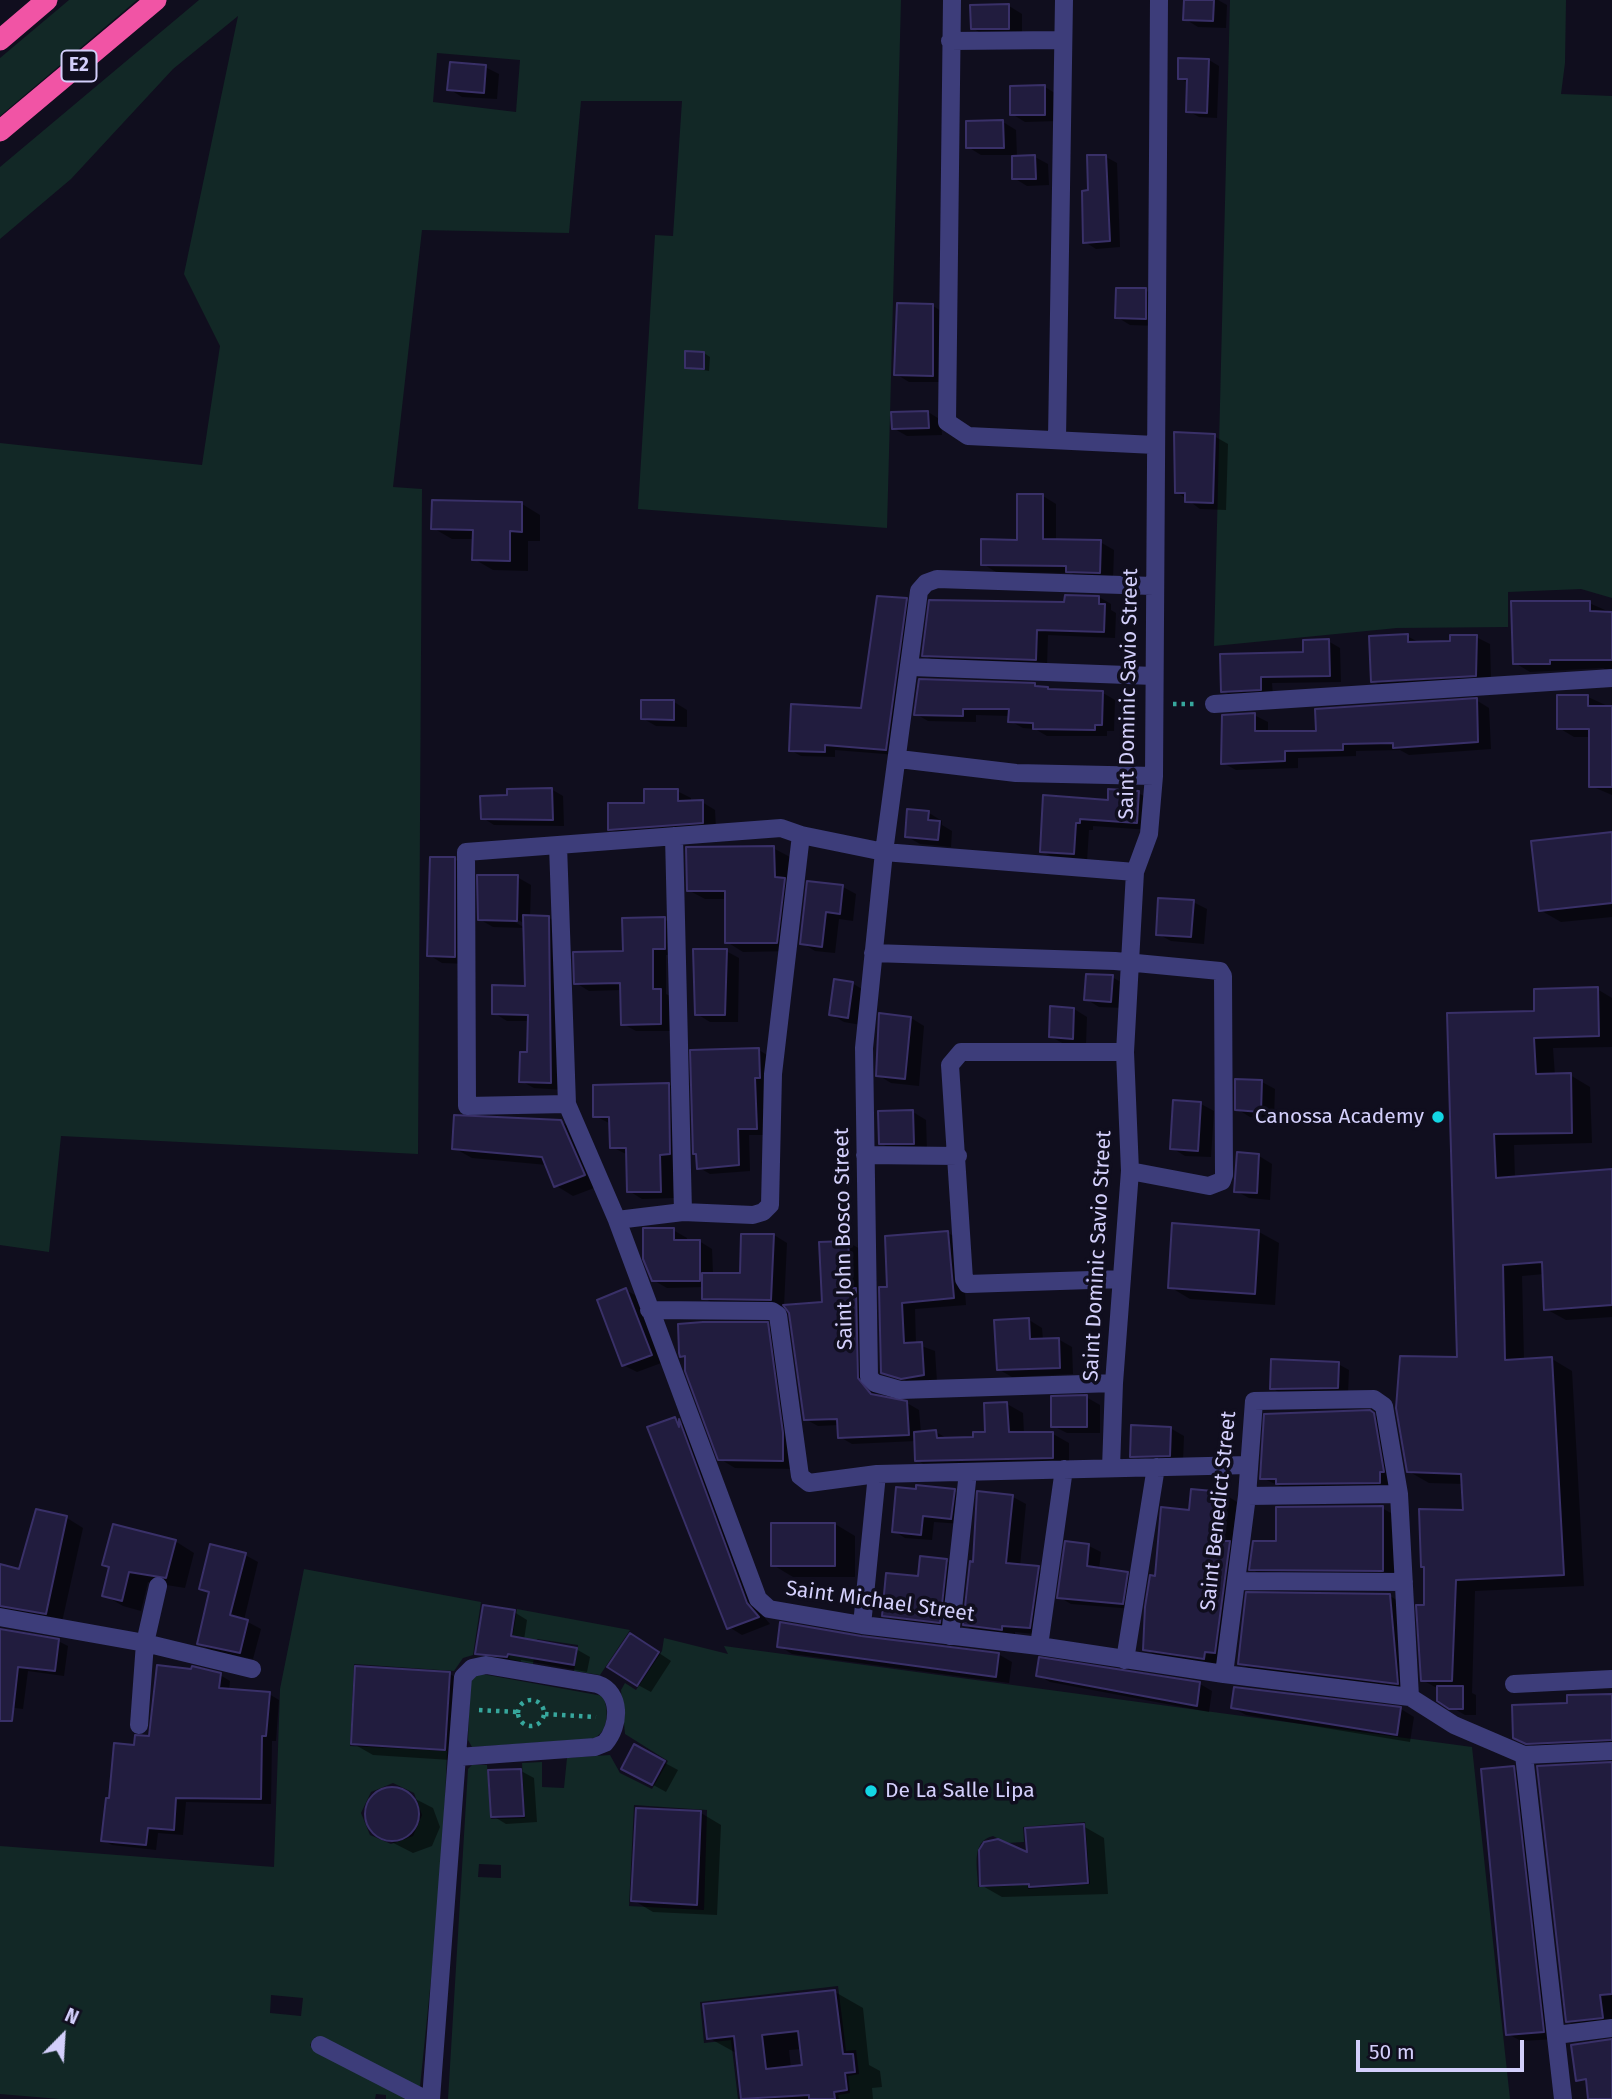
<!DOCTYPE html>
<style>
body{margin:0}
#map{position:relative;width:1612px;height:2099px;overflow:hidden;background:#100e1e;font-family:"Fira Sans",sans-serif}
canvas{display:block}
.north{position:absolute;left:28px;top:2001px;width:70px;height:70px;-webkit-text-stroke:5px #100e1e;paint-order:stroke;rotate:24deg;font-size:19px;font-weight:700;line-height:28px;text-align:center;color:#d3cffb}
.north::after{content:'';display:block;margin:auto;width:24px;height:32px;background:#d3cffb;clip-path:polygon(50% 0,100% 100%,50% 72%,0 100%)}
.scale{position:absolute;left:1356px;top:2040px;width:168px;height:32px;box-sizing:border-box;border:4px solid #d3cffb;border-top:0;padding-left:9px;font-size:21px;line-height:24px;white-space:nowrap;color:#d3cffb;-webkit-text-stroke:5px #100e1e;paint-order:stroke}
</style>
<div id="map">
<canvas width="1612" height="2099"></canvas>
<div class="north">N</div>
<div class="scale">50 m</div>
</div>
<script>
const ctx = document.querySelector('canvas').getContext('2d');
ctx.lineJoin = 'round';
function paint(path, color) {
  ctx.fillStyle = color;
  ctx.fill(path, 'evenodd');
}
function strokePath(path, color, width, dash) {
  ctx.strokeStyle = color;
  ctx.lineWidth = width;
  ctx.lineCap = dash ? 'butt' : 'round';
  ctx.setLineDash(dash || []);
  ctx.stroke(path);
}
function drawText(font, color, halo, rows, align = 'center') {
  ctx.font = font + ' "Fira Sans",sans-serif';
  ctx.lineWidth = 7;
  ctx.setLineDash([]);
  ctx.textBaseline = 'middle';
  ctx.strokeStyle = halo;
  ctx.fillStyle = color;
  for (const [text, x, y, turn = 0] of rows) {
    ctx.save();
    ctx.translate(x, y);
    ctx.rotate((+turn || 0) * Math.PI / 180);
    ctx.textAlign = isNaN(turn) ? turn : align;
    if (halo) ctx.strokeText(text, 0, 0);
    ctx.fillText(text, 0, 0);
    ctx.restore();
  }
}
const green = new Path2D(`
 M69 0H137L0 116V58Z
 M199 0H901L887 528 638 509 655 235 673 236 682 101H581L569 233 422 230 393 487 422 489 418 1154 61 1136 49 1252 0 1245V443L202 465 220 346 184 274 238 16 173 69 71 179 0 239V167ZM437 53 520 60 516 112 433 102Z
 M1230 0H1566L1565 63 1561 94 1612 96V598L1581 589 1508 592V627L1397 628 1214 646Z
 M304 1569 481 1602 473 1655 463 1658 454 1671 354 1664 350 1746 447 1751 442 1871 420 2087 315 2037 310 2045 315 2051 413 2099H386V2095L376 2094 375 2099H60L0 2094V1846L274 1867 280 1689ZM393 1783 414 1793 422 1815 413 1836 391 1844 370 1835 361 1813 371 1792ZM271 1995 303 1998 301 2016 270 2013Z
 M517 1609 630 1630 600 1675 574 1671 578 1645 537 1639 533 1664 509 1659Z
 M664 1638 728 1654 724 1646 1472 1747 1510 2099H839L838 2095 850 2093 848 2076 859 2074 856 2050 846 2051 838 1986 700 2002 704 2043 731 2040 738 2099H448L468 1769 472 1765H487L491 1819 525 1818 522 1763 542 1762V1787L564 1788 567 1758 610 1755 620 1773 652 1789 668 1761 625 1734 621 1690 625 1683 636 1690 662 1651ZM634 1805 707 1810 704 1910 629 1906ZM1085 1822 1090 1884 1028 1889 1026 1866 1011 1868 1012 1886 978 1887C978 1869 970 1841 993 1836L1007 1843 1024 1842 1023 1827ZM479 1864 501 1865V1878L478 1877Z
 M482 1674 603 1696C609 1710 609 1733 592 1739L472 1747 468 1740 470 1683 472 1677Z`);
const shadow = new Path2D(`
 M1186 0H1218L1227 5 1226 28 1198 27 1185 19Z
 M1009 6 1022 14V36H986L972 28Z
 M1209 60 1219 66 1217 118 1199 117 1188 111V83L1180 78Z
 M485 67 499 74 497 99 462 97 449 89Z
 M1045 87 1058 95V121L1025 122 1012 114Z
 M1003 122 1016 130 1017 157H1035L1048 164 1049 185 1027 186 1014 178 1013 155H981L968 147Z
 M1106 157 1117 163 1120 247 1096 249 1085 242 1090 192Z
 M1145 290 1159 298 1158 326 1130 325 1117 317Z
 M933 306 946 314V382H909L896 374Z
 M704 353 710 357 709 371 686 367Z
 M928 412 941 420 942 435 907 436 893 428Z
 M1214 436 1228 444 1226 510 1200 509 1177 492Z
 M1043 496 1056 504V541L1100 542 1114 550 1113 580 1081 578 1071 573 996 572 983 564 1019 542Z
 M522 504 540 515V541H528V571L493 570 474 559V539H452L433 528Z
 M1099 597 1111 604V610L1116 613 1115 638 1048 635 1047 666 936 662 924 655 1066 604Z
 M906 600 917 606 897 755 835 750V757L801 756 790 750 863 710Z
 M1589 603 1612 613V673L1603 668 1530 672 1515 663Z
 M1407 636 1420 643H1452L1476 637 1490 644 1491 678 1386 689 1373 681Z
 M1328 641 1340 648 1341 682 1272 683 1273 696 1235 698 1223 691Z
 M1034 685 1052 691 1103 693 1115 700 1114 731H1107V736H1047L1035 729 1023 728 1010 721V716L976 715V722L928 721 916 714Z
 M1588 697 1612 708V795L1591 786V737H1574L1559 728Z
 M1476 700 1489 708 1491 749 1409 755 1400 750 1356 751V756L1298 758V768L1236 770 1223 763 1221 725 1254 715 1268 722V733H1318Z
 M674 702 687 710V727L656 726 642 718Z
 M551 789 563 796 564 826 494 825 483 818 509 797Z
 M677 791 691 798V802H702L715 810 716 829 624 836 610 829 646 805Z
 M1138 793 1152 800 1150 830 1093 826V830H1089L1087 861 1056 859 1042 851 1045 796 1109 801Z
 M909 811 929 813 942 821V825L952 831 951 847 920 844 906 836Z
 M1612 834V917L1561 922 1540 910Z
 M773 848 790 857 793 951 743 952 727 942 726 899H705L688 890Z
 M454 859 468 867V964L442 963 429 955Z
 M517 877 531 885 530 917 549 918 562 925 564 1090 534 1088 521 1081 528 1054 529 1021H507L494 1013 527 988 525 924 510 915 508 918 525 928 493 927 479 919Z
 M843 887 856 894 853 921 839 919 835 953 815 951 802 943Z
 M1193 902 1207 909 1204 944 1171 941 1158 934Z
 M664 919 677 927 678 955H666V994L674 998V1031H636L623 1024 622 990 589 991 576 983 625 953Z
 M726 951 739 958 738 1022H710L697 1014Z
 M1112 977 1126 985 1124 1008 1099 1007 1086 999Z
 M852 983 865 991 861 1025 844 1022 830 1014Z
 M1597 989 1612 998V1047L1553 1048 1555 1076 1570 1075 1590 1087 1592 1143 1514 1145 1515 1178 1612 1170V1317L1566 1320 1546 1309 1544 1274 1522 1276 1524 1360 1552 1359 1572 1371 1584 1586 1475 1591 1472 1693 1476 1695V1715H1465L1439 1700V1689L1422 1680 1426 1606 1465 1511 1464 1484 1429 1483 1408 1471 1459 1359 1449 1015 1536 1012Z
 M1074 1009 1087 1017 1086 1045 1064 1044 1050 1036Z
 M911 1018 924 1026 919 1086 891 1083 878 1075Z
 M759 1050 770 1057 768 1135H749L750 1171 710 1174 698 1167Z
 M1262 1082 1275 1089 1274 1118 1250 1117 1237 1109Z
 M668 1084 681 1092 673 1161 674 1198 642 1199 629 1191 628 1155 612 1147 611 1124 595 1116Z
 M1201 1104 1214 1111 1211 1157 1185 1156 1172 1148Z
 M913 1112 926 1120 927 1151 894 1150 880 1143Z
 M561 1122 579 1132 602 1185 573 1196 555 1185 547 1165 472 1158 454 1148Z
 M1259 1156 1272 1164 1270 1200 1249 1198 1236 1191Z
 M673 1230 687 1238V1241H699L712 1249 713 1274H741L774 1235 787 1243 784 1306 824 1304 848 1242 860 1249 870 1387 879 1397 907 1403 919 1410 921 1433 936 1432 948 1439 975 1438 987 1434 1007 1404 1023 1413 1024 1434H1053L1069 1443V1467L933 1470 917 1460 916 1441 852 1444 840 1437 839 1425 818 1426 805 1419 791 1313 786 1306H718L704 1298V1287L667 1288 653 1280Z
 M1259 1232 1279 1243 1275 1305 1190 1299 1170 1287Z
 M948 1233 961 1240 966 1305 915 1309 916 1344 935 1351 937 1382 916 1385 882 1371 889 1289Z
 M626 1290 640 1298 664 1362 637 1372 623 1365Z
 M1029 1320 1042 1328 1043 1340 1058 1339 1072 1347 1073 1374 1012 1377 998 1369Z
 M767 1324 782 1333 798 1469 735 1468 720 1459 687 1359 681 1355Z
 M1338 1364 1349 1370 1348 1394 1283 1395 1272 1388Z
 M1086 1397 1100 1405V1433H1067L1053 1426Z
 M1370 1412 1387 1422 1393 1490 1291 1491 1262 1478Z
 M675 1419 692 1429 760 1612 770 1624 742 1635 729 1627Z
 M1170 1428 1184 1436 1183 1462 1145 1463 1132 1456Z
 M954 1491 965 1497 962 1524 934 1522 932 1540 905 1538 894 1531Z
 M1224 1494 1237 1502 1217 1666 1159 1657 1145 1649 1156 1578 1191 1511Z
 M1013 1497 1026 1504 1020 1566 1038 1568 1052 1576 1043 1635 1015 1632V1637L978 1632 964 1625 975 1564Z
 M1382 1508 1396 1516V1577L1264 1576 1251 1569 1278 1542Z
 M37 1511 67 1518 83 1528 62 1622 0 1611V1566L21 1571Z
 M835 1524 855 1536V1577H793L773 1565Z
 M175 1541 194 1553 185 1588 148 1582 141 1611 123 1606 104 1595 111 1568 104 1565Z
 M1089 1546 1101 1552 1099 1570 1127 1574 1139 1580 1134 1609 1071 1604 1059 1597Z
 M245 1555 258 1562 244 1620 261 1629 253 1659 212 1651 199 1643 211 1594 201 1588Z
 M946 1561 958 1568 952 1629 896 1622 884 1615 920 1578Z
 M1390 1596 1403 1604 1411 1690 1253 1671 1240 1663Z
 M514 1612 527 1620 524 1640 576 1649 590 1657 587 1672 521 1660 520 1664 490 1661 477 1653Z
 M0 1628 58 1641 68 1646 64 1676 28 1671 23 1709 0 1706Z
 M860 1638 998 1654 1012 1662 1009 1683 792 1654 779 1646Z
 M644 1643 671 1661 651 1692 638 1685Z
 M1040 1659 1200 1684 1212 1691 1209 1712 1050 1682 1038 1675Z
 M450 1674 470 1686 466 1761 373 1755 352 1743Z
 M220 1675 230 1681 229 1691 269 1694 279 1700 276 1741H272L271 1804 186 1802 183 1835 158 1833 156 1850 112 1845 102 1840 111 1800 136 1746 150 1738Z
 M1612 1695V1748L1543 1751 1515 1737 1569 1705Z
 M1233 1708 1401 1709 1414 1717 1410 1742 1246 1715Z
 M635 1747 678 1770 666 1792 637 1776Z
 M1612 1764V2026L1582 2030 1567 2021Z
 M1513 1768 1527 1776 1557 2039 1521 2041 1508 2034Z
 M521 1771 534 1778 537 1822 506 1824 493 1816Z
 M392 1787 433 1808 440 1827 432 1846 413 1853 372 1832 365 1813 373 1794Z
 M637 1810 701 1813 721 1825 717 1915 653 1912 633 1900Z
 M1083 1826 1104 1838 1108 1894 1002 1897 981 1885 985 1843 993 1840 1029 1854Z
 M835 1992 863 2008 869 2065 880 2071 882 2087 872 2088 873 2099H744L738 2054 709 2038ZM802 2049 804 2067 791 2068 789 2050Z`);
const building = new Path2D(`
 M1184 0H1214L1213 21 1183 20Z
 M1009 4V29H971L970 5Z
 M1178 58 1209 59 1207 113 1186 112 1187 79H1178Z
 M450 62 486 65 484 93 447 90Z
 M1045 85V115H1010V86Z
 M1003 120 1004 148H966V121Z
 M1035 155 1036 179H1012V156Z
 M1087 155H1106L1110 241 1083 243 1082 191 1088 190Z
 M1116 288H1146V319L1115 318Z
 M897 303 933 304V376L894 375Z
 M685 351 704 352V369L685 368Z
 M928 411 929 428 892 429 891 412Z
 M1174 432 1215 434 1213 503 1185 502V493H1175Z
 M1017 494H1043V539L1101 540 1100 573 1066 572V566L981 565V539L1017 540Z
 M432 500 522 502V532L510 531V561L472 560 473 530 431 529Z
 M1065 595 1099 596V604H1105L1104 632 1037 630 1036 660 922 656 929 600 1064 602Z
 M877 596 907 598 886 750 825 745V752L789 751 791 704 861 708Z
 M1511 601H1590V611L1612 612V660H1550V664H1513Z
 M1408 634V642L1450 641V635H1477L1476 676 1371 682 1369 636Z
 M1329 639 1330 676 1261 677V690L1221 692 1220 654 1303 652V640Z
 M919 679 1035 683V686L1048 687V689L1103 691 1102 725H1095V730L1033 729V723L1008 722 1009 709H963V716L914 715Z
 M1557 695H1588V706H1612V787H1589V729H1557Z
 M1477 698 1478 742 1393 748V743L1343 744V750L1285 751V761L1221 764 1222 715 1255 713V731H1316L1315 709Z
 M641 700H674V720L641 719Z
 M552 788 553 820 481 819 480 796 507 795V789Z
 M644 789H678V801L703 800V823L608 830V803H644Z
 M1108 789 1139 791 1137 823 1080 819V823H1076L1074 854 1040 852 1043 795 1108 800Z
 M907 809 929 811 928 820 940 821 938 840 905 837Z
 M1612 832V903L1539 911 1531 841Z
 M774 846 775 877 785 878 777 943H725V891H687L686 847Z
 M430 857H455V957L427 956Z
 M477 875H518L517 921 478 920Z
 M807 881 843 885 840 914 826 912 822 947 800 944Z
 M1158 898 1194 900 1191 937 1156 935Z
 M523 915 549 916 551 1083 519 1082 520 1052H527L528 1015 492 1014V985L525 986Z
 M665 917V949H653V989H661V1024L621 1025 620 983 574 984 573 952 623 951 622 918Z
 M693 949H727L725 1015H695Z
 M1086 974 1113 975 1111 1002 1084 1000Z
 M834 979 853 982 848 1018 829 1015Z
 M1598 987 1599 1036 1534 1038 1536 1074 1571 1073 1572 1133 1494 1134 1496 1178 1612 1169V1305L1544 1310 1542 1262 1503 1265 1505 1360 1552 1357 1564 1575 1456 1580 1452 1681H1421L1416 1605H1424V1567H1421L1419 1509 1463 1510 1461 1474 1407 1472 1396 1408 1400 1356 1457 1357 1447 1013 1534 1011V989Z
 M1050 1006 1074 1008 1073 1039 1049 1037Z
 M879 1013 911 1017 905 1079 876 1076Z
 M759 1048 760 1078H755L757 1129H738L739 1165 697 1169 696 1154H693L690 1050Z
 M1235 1079 1262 1080 1261 1112 1235 1110Z
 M669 1083 670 1154 660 1155 661 1192H627L626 1148H610L609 1117H593V1085Z
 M1173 1100 1201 1102 1198 1151 1170 1149Z
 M913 1110 914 1144H879L878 1111Z
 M454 1115 561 1120 585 1175 554 1187 542 1157 452 1149Z
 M1237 1152 1259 1154 1257 1193 1234 1192Z
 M1172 1223 1259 1230 1255 1294 1168 1288Z
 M643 1228H674V1240H700V1281H652L643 1259Z
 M948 1231 954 1298 902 1303 904 1343 922 1342 924 1375 901 1379 881 1373 879 1287H887L885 1236Z
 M741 1234H774L771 1300 702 1299V1273H740Z
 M848 1241 851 1288H856L858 1378 871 1394 907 1401 909 1435 838 1438 837 1419 804 1420 789 1313 783 1305 822 1302 819 1242Z
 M626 1288 652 1355 622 1366 597 1300Z
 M1029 1318 1030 1339 1059 1338 1060 1368 997 1370 994 1320Z
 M703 1322H768L783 1433V1461L718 1460 685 1371V1356L680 1357 679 1353 678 1324Z
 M1271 1359 1339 1362 1338 1388 1270 1389Z
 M1087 1395V1427H1051V1396Z
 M1007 1402 1009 1432H1053V1458L915 1461 914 1432 936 1430 937 1438 973 1437V1432H985L984 1403Z
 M1370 1410 1374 1413 1384 1472H1380V1483L1276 1484V1479H1260L1264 1414Z
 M675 1417 679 1427V1419L747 1603 759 1617 727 1629 647 1427Z
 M1131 1425 1171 1427 1170 1456 1130 1457Z
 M916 1485 955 1489 951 1519 923 1516 921 1535 892 1532 896 1487 916 1489Z
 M1191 1489 1224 1492 1220 1541H1230L1215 1653 1205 1652 1204 1659 1143 1650 1145 1607 1150 1575 1155 1576 1161 1507 1189 1510Z
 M977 1491 1013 1495 1006 1563 1039 1566 1030 1628 1002 1626V1630L963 1625 970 1561 973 1562Z
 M1383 1506V1571L1249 1570 1253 1541H1276V1507Z
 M36 1509 67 1516 46 1614 0 1606V1564L19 1569Z
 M771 1523H835V1566H771Z
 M113 1524 176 1540 166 1578 129 1572 122 1601 102 1596 109 1567 102 1565Z
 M1065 1541 1089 1544 1087 1566 1128 1572 1123 1604 1057 1598Z
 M210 1544 246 1553 230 1615 248 1620 240 1653 197 1644 209 1592 199 1589Z
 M920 1556 947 1559 940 1623 882 1616 886 1573 918 1576Z
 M1246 1592 1390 1594 1398 1684 1238 1664Z
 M483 1605 515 1610 511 1636 577 1648 574 1665 508 1654 507 1657 475 1654Z
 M780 1622 861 1636 999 1653 996 1677 777 1647Z
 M0 1629 59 1639 55 1671 18 1667 12 1721H0Z
 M630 1633 659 1652 637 1686 607 1667Z
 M1039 1657 1200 1682 1197 1706 1036 1676Z
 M157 1665 191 1669 192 1666 221 1673 219 1688 270 1692 266 1736H262L261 1799 176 1798 174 1830 148 1828 146 1845 101 1841 106 1798H109L114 1743 134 1745 135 1735 149 1736Z
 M355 1666 450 1672 445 1750 351 1744Z
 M1437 1686H1463V1709H1449L1437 1701Z
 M1234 1687 1401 1707 1397 1735 1231 1708Z
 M1612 1694V1740L1526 1744 1513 1738 1512 1705 1567 1703V1695Z
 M634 1744 665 1761 652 1785 621 1769Z
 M1612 1762V1994L1600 1995 1603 2018 1566 2022 1537 1766Z
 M1514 1766 1544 2032 1506 2035 1481 1769Z
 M521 1769 524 1816 491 1817 488 1770Z
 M365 1814a27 27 0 1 1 54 0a27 27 0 1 1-54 0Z
 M636 1808 701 1811 697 1905 631 1901Z
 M1084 1824 1088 1883 1029 1887V1884L980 1886 979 1850 984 1842 998 1839 1027 1852 1025 1828Z
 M835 1990 843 2054H853L855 2072 845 2073 847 2090 834 2092 835 2099H809V2095L741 2099 734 2036 707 2039 703 2004ZM798 2031 802 2065 766 2069 762 2035Z
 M1612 2039V2099H1588L1586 2079 1576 2081 1571 2045Z`);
const path = new Path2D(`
 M1173 704H1196
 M518 1713a13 13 0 1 1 26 0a13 13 0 1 1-26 0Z
 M479 1710 517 1712
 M545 1714 596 1717`);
const minor = new Path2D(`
 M952 0 947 422 968 436 1155 445
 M950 41 1062 40
 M1057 439 1064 0
 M911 667 1154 676
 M1214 704 1612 678
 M899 759 1016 773 1154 776
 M674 836 683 1212
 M558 845 567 1104
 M1135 872 884 852 801 835 781 828 466 852 467 1106 567 1104 617 1220 758 1599 769 1609 862 1625 1039 1646 1224 1674 1410 1697 1454 1725 1524 1755 1612 1751
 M873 953 1115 961 1220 971 1223 976 1224 1175 1222 1181 1209 1186 1130 1171
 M865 1155 958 1156
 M617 1220 683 1212 753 1215 763 1212 770 1205 773 1074 801 835
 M1122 1279 967 1284 964 1279 950 1065 961 1052H1125
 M649 1310 772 1311 778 1315 800 1476 809 1483 877 1474 1249 1465
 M1114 1383 900 1390 875 1383 869 1377 864 1048 884 852 919 591 926 583 937 579 1153 586
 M1111 1468 1114 1383 1130 1171 1125 1052 1135 872 1149 834 1154 776 1159 0
 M1247 1496 1399 1494
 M1237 1581 1404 1582
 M0 1617 145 1643 252 1669
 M862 1625 877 1474
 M950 1636 968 1472
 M1039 1646 1064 1469
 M1125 1660 1156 1467
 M1224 1674 1247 1496 1254 1401 1374 1399 1384 1406 1399 1494 1410 1697
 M1514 1684 1612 1679
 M139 1725 145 1643 158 1586
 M1524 1755 1563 2099
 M1556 2035 1612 2028
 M320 2045 425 2099
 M431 2099 463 1677 472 1668 486 1665 597 1684C622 1692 620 1726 605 1743L595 1747 458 1757`);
const highway = new Path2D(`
 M0 40 47 0
 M0 131 156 0`);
const markers = [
 [1438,1117,7,"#13d6e4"],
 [871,1791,7,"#13d6e4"]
];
const shields = [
 [79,66,35]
];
const shieldNames = [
 ["E2",79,66]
];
const streetNames = [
 ["Saint Dominic Savio Street",1129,694,-89],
 ["Saint John Bosco Street",844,1239,-91],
 ["Saint Dominic Savio Street",1098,1256,-87],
 ["Saint Benedict Street",1219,1511,-84],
 ["Saint Michael Street",880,1602,8]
];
const poiNames = [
 ["Canossa Academy",1424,1117],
 ["De La Salle Lipa",885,1791,"left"]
];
paint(green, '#122826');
paint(shadow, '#0007');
paint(building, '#211c3e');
strokePath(building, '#393068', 2);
strokePath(path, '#37a79d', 4.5, [3.5, 5]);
strokePath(minor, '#3d3d7a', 18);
strokePath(highway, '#f154a5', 21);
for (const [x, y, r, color] of markers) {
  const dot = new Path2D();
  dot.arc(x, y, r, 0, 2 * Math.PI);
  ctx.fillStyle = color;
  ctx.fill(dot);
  strokePath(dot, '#100e1e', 2.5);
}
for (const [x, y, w] of shields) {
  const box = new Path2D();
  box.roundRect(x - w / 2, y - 15.5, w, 31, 5);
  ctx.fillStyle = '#100e1e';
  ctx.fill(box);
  strokePath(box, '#d3cffb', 2);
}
drawText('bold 19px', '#d3cffb', null, shieldNames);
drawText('21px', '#d3cffb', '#100e1e', streetNames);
drawText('21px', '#d3cffb', '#100e1e', poiNames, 'right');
</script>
